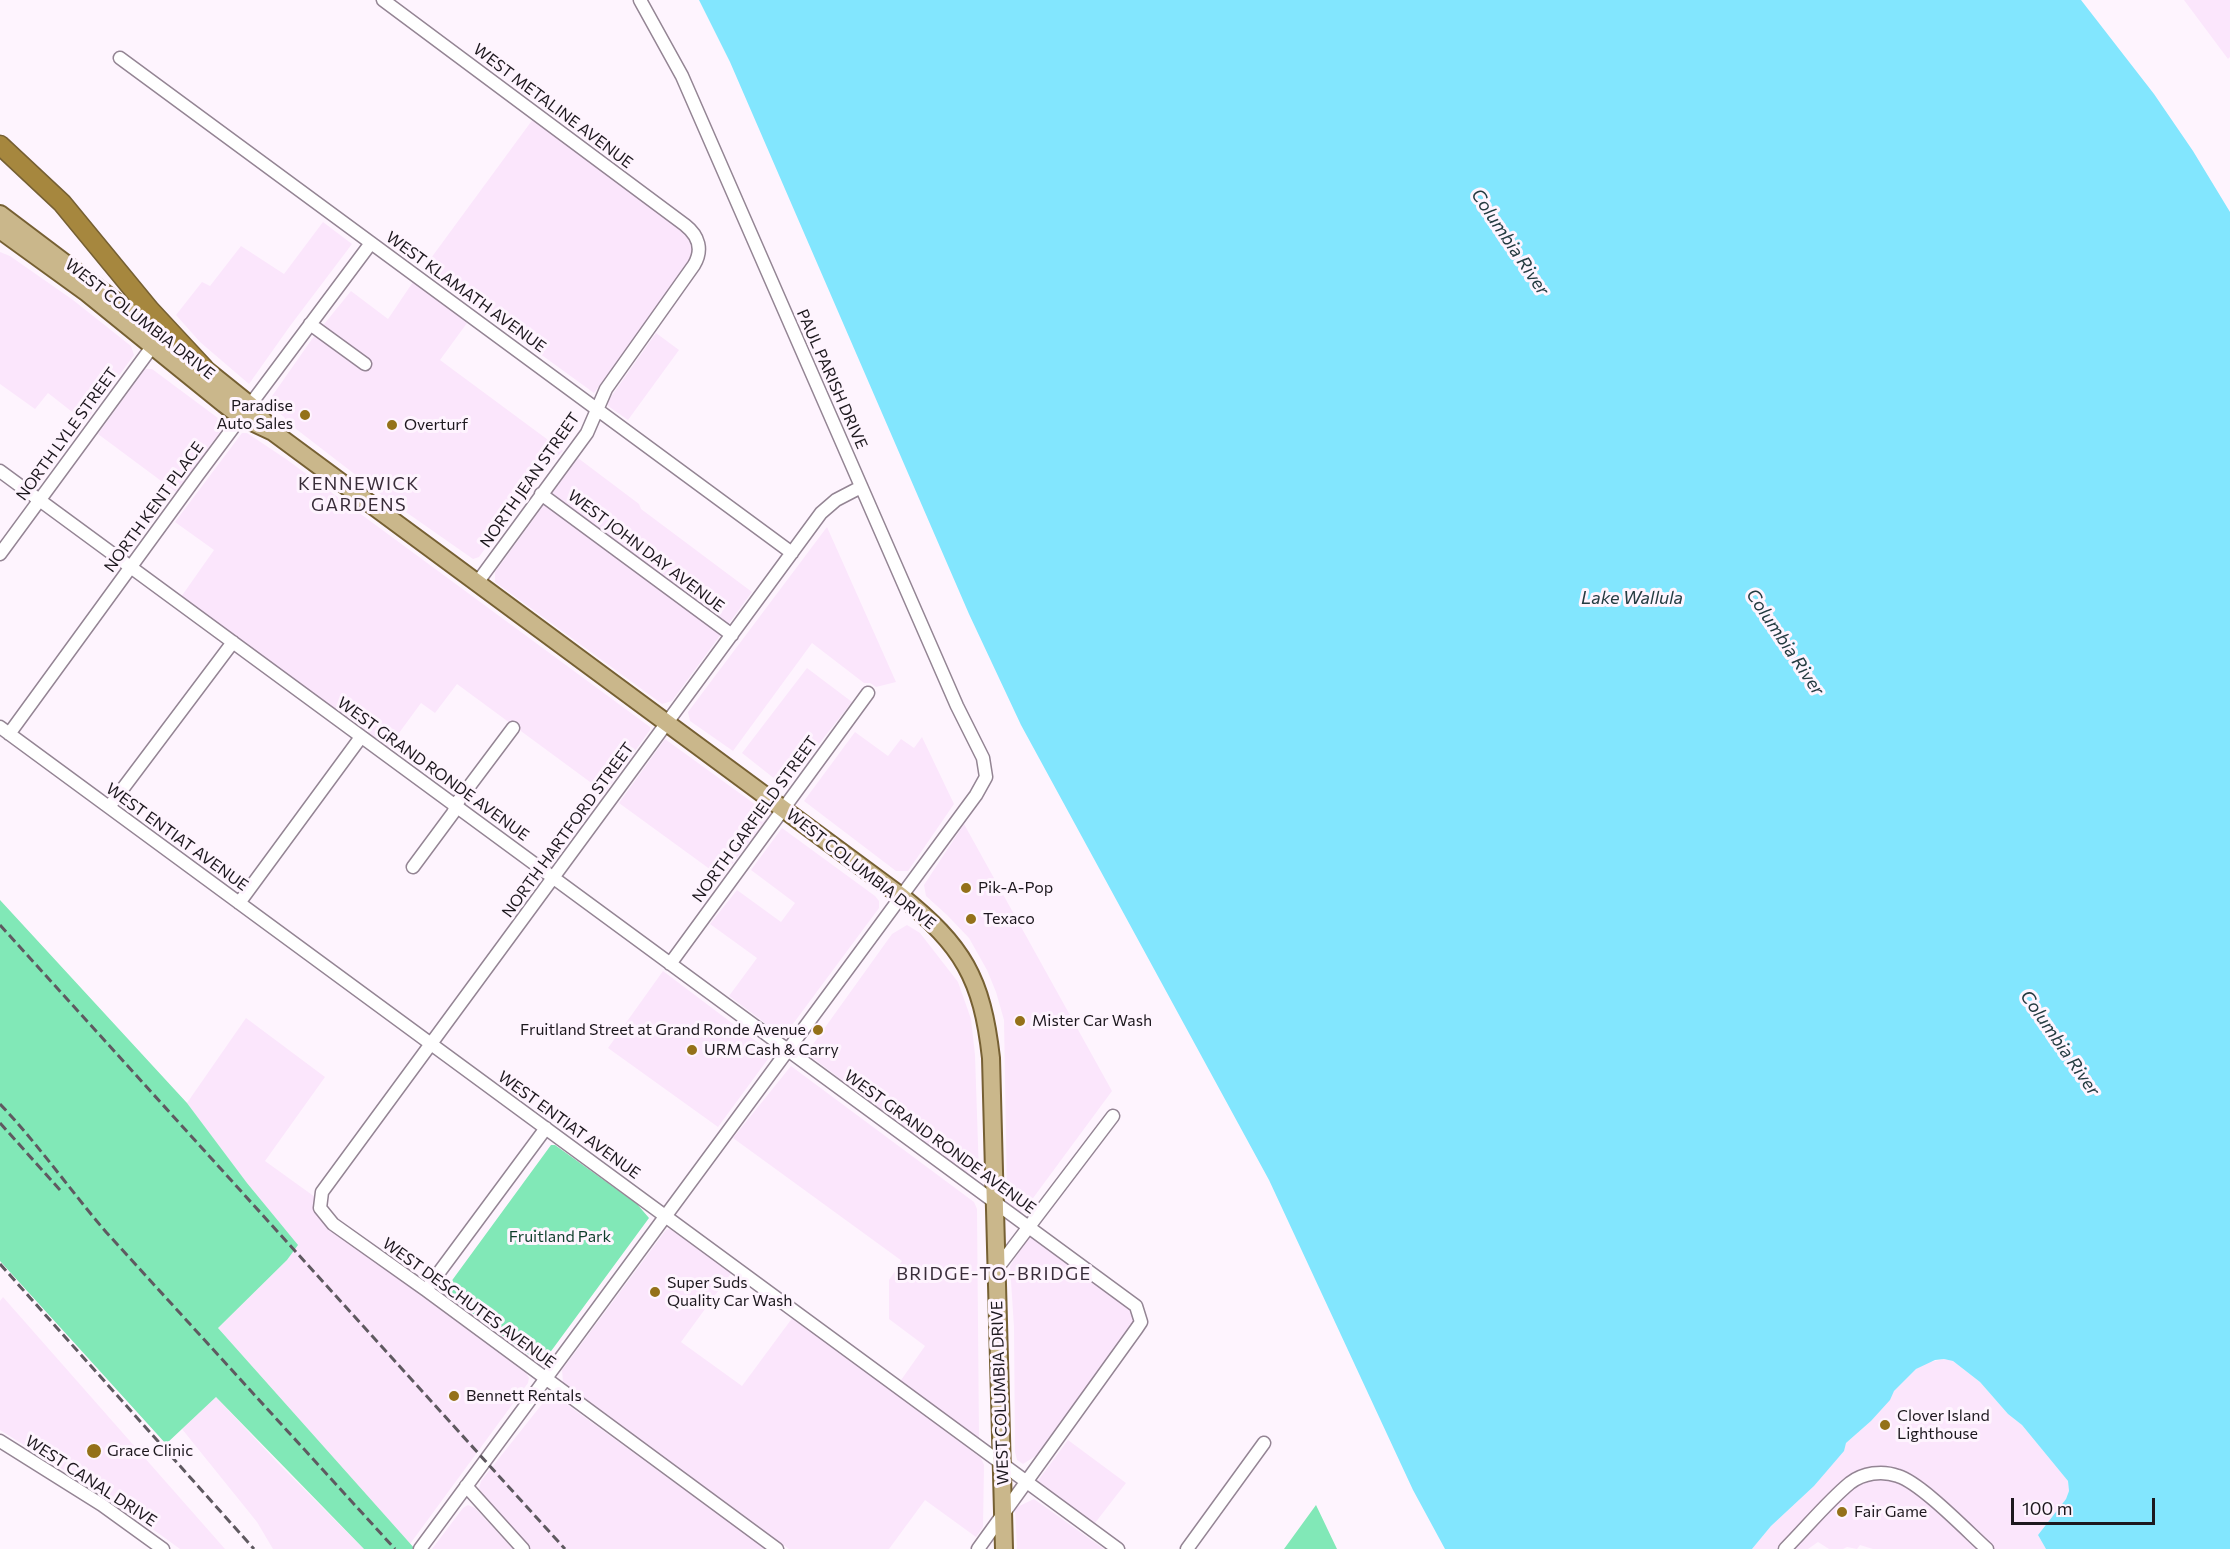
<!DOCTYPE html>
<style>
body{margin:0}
#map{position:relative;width:2230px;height:1549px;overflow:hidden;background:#fef4fe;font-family:Commissioner,sans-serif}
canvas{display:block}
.scale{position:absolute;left:2011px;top:1498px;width:144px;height:27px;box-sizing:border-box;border:3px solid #1d181e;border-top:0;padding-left:8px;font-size:18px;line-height:21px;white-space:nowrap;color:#1d181e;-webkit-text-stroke:4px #fef4fe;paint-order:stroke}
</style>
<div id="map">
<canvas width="2230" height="1549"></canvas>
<div class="scale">100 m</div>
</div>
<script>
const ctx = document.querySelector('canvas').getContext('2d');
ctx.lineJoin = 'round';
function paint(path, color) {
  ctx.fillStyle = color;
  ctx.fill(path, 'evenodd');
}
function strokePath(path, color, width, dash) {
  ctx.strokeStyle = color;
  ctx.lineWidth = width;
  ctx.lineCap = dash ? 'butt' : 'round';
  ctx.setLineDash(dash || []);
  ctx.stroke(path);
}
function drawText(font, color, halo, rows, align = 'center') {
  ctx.font = font + ' Commissioner,sans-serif';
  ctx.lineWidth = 6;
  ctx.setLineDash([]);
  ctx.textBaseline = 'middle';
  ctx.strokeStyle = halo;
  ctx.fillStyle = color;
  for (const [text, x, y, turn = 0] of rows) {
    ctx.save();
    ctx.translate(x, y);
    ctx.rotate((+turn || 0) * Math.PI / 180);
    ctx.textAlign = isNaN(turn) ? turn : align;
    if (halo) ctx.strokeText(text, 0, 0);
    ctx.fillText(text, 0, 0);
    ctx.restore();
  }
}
const built = new Path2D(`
 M2184 0H2230V57L2228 59Z
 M536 115 684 228 694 245 691 262 594 393 423 269Z
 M323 222 352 244 290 326 249 384 200 342 176 315 202 282 210 286 241 246 284 274Z
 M0 252 10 256 73 300 131 346 134 355 85 422 48 393 35 409 0 384Z
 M413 282 467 323 440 360 563 451 539 473 479 557 473 559 383 496 287 422 284 417 269 404 270 399 312 339 351 291 388 319Z
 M656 333 679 350 628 420 608 406V401Z
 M145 369H152L226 424 176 492 98 434Z
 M242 433H247L286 459 650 727V730L605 793 457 684 435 713 421 703 388 748 181 597 214 550 175 522Z
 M578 458 639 504 641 509 752 592 672 701 662 704 495 582V572Z
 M827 527 896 682 876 687 870 683H864L812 643 733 751 690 721 688 712Z
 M807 668 852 702 785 787 742 753Z
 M855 732 888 756 901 739 914 748 922 737 954 804 908 871H896L804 801Z
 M665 739 767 813 768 817 722 878 619 803Z
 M964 824 1112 1091 1025 1209 1020 1212 1013 1208 1007 1199 1004 1020 996 992 987 970 969 938 947 915 926 896 924 885Z
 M782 828 875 896 879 901V908L784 1036 781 1035 729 996 757 958 710 924 737 890 781 922 795 903 751 870Z
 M907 925 920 933 958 982 971 1019 975 1055 979 1174 972 1178 810 1056 811 1047 892 934Z
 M663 971 765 1048 768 1059 718 1127 608 1048Z
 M246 1018 325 1077 265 1161 315 1197 316 1210 323 1223 526 1373 529 1378 528 1383 410 1544 218 1328 287 1260 297 1245 247 1183 187 1103Z
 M791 1066 974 1202 977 1209 979 1439 899 1383 925 1346 889 1319V1280L902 1261 733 1138Z
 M670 1229 732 1272 681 1342 742 1386 793 1317 981 1458 984 1465 983 1527 976 1537 925 1500 889 1549H789L563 1382 562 1370 666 1230Z
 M1031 1233 1144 1314 1042 1452 1023 1464 1017 1460 1015 1452 1014 1327 1010 1266Z
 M3 1297 225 1549H180L121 1506 0 1430V1301Z
 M1944 1359 1953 1361 1980 1382 2008 1414 2022 1425 2068 1481 2069 1491 2066 1499 2038 1535 2046 1549H1873L1860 1545 1857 1549 1847 1547 1843 1549H1829L1818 1542 1808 1549H1752L1771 1526 1814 1486 1843 1451 1846 1443 1871 1421 1894 1391 1916 1369 1926 1363Z
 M550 1394 554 1395 766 1549H531L483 1495 479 1488 481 1481Z
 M216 1397 278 1463 364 1549H273L257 1522 182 1429Z
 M1068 1440 1126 1483 1095 1523 1037 1482Z
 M1034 1499 1104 1549H1017L1015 1508Z
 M468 1505 475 1508 513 1549H432L463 1508Z`);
const green = new Path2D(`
 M0 900 187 1103 247 1183 298 1245 287 1260 218 1328 415 1549H364L216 1397 166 1444 0 1261Z
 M551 1145H555L637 1204 649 1218 546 1358 537 1361 445 1293V1290Z
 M1316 1505 1337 1549H1284Z`);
const water = new Path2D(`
 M699 0H2081L2154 94 2193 151 2230 212V1549H2046L2038 1535 2066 1499 2069 1491 2068 1481 2022 1425 2008 1414 1980 1382 1953 1361 1944 1359 1935 1360 1916 1369 1894 1391 1890 1400 1871 1421 1846 1443 1844 1451 1814 1486 1771 1526 1752 1549H1445L1413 1490 1269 1180 1021 725 969 614 730 62Z`);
const minor = new Path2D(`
 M383 0 685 225C699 236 703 250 694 265L606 389 587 433 477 583
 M120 58 792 553
 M310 324 365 364
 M0 471 1136 1306 1141 1322 1137 1328 978 1549
 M541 494 732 635
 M0 554 157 340
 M0 727 1118 1549
 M9 734 197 476 371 243
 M109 807 233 642
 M413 867 453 813 459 800 513 728
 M239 903 361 737
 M670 964 868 693
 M996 1270 1113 1116
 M426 1290 546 1128
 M0 1441 102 1505 163 1549
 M466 1486 523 1549
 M420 1549 976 795 986 777 983 758 957 706 682 76 640 0
 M777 1549 426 1290 333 1224 320 1208 322 1192 821 513 836 500 861 487
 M1187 1549 1264 1443
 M1785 1549C1806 1528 1827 1502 1850 1483 1863 1473 1882 1470 1898 1476 1921 1483 1967 1531 1987 1549`);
const major = new Path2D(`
 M0 214 204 368 250 405 269 427
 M0 230 87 293 224 404 241 417 273 432 901 896C963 946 982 978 991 1058L1004 1549`);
const highway = new Path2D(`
 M0 145 62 203 150 310 204 368`);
const rail = new Path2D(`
 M0 925 565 1549
 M0 1104C38 1144 70 1190 106 1232L395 1549
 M0 1123 60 1190
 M0 1264 254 1549`);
const markers = [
 [305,415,6,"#947119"],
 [392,425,6,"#947119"],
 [966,888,6,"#947119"],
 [971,919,6,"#947119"],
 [1020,1021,6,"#947119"],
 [818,1030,6,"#947119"],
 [692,1050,6,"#947119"],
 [655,1292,6,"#947119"],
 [454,1396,6,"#947119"],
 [1885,1425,6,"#947119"],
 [94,1451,8,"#947119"],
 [1842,1512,6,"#947119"]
];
const streetNames = [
 ["WEST METALINE AVENUE",553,106,37],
 ["WEST KLAMATH AVENUE",466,292,36],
 ["WEST COLUMBIA DRIVE",140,319,38],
 ["PAUL PARISH DRIVE",832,379,66],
 ["NORTH LYLE STREET",67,434,-54],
 ["NORTH JEAN STREET",530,480,-55],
 ["NORTH KENT PLACE",154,507,-54],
 ["WEST JOHN DAY AVENUE",646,551,37],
 ["WEST GRAND RONDE AVENUE",433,769,36],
 ["NORTH GARFIELD STREET",755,819,-54],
 ["NORTH HARTFORD STREET",568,830,-54],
 ["WEST ENTIAT AVENUE",177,837,36],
 ["WEST COLUMBIA DRIVE",861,869,38],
 ["WEST ENTIAT AVENUE",569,1125,36],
 ["WEST GRAND RONDE AVENUE",940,1142,36],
 ["WEST DESCHUTES AVENUE",469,1303,36],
 ["WEST COLUMBIA DRIVE",1000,1393,-92],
 ["WEST CANAL DRIVE",91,1481,33]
];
const poiNames = [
 ["Paradise",293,406,"right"],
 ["Auto Sales",293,424,"right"],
 ["Overturf",404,425],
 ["Pik-A-Pop",978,888],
 ["Texaco",983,919],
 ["Mister Car Wash",1032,1021],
 ["Fruitland Street at Grand Ronde Avenue",806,1030,"right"],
 ["URM Cash & Carry",704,1050],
 ["Super Suds",667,1283],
 ["Quality Car Wash",667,1301],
 ["Bennett Rentals",466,1396],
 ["Clover Island",1897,1416],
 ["Lighthouse",1897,1434],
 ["Grace Clinic",107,1451],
 ["Fair Game",1854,1512]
];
const parkNames = [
 ["Fruitland Park",560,1237]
];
const waterNames = [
 ["Columbia River",1510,242,56],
 ["Lake Wallula",1632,598],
 ["Columbia River",1785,642,56],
 ["Columbia River",2060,1043,55]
];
const neighbourhoodNames = [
 ["KENNEWICK",359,484],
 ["GARDENS",359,505],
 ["BRIDGE-TO-BRIDGE",994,1274]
];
paint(built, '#fbe6fc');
paint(green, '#81e8b7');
paint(water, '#82e6fe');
strokePath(minor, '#948594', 15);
strokePath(major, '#766033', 20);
strokePath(highway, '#766033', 21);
strokePath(minor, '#fff', 12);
strokePath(major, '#cab78b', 16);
strokePath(highway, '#a6873e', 18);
strokePath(rail, '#5f5960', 3, [9, 4.5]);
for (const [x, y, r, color] of markers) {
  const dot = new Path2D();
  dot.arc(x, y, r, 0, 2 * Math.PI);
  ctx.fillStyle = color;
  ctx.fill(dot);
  strokePath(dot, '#fef4fe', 2);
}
drawText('16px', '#1d181e', '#fef4fe', streetNames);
drawText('16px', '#1d181e', '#fef4fe', poiNames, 'left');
drawText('16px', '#0e3d2a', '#fef4fe', parkNames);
drawText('italic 18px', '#243b41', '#fef4fe', waterNames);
ctx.letterSpacing = '1.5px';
drawText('18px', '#392d3a', '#fef4fe', neighbourhoodNames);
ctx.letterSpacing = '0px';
</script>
